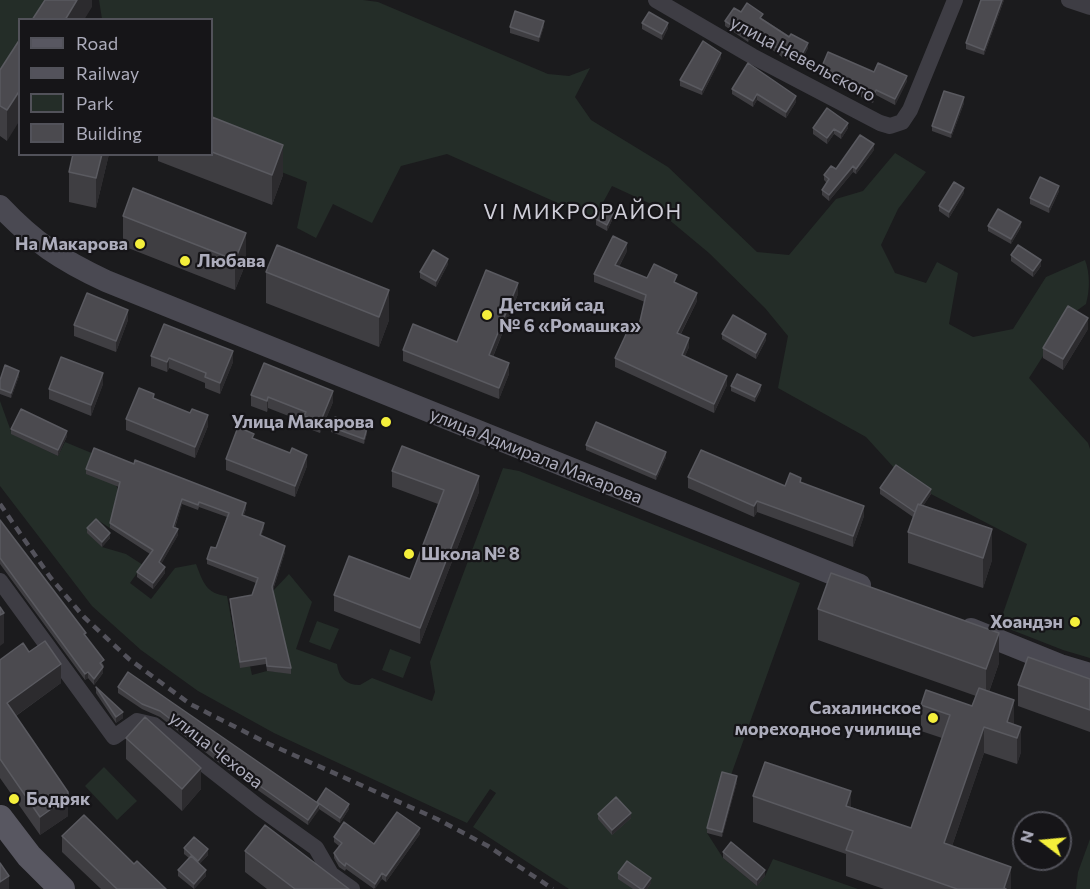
<!DOCTYPE html>
<meta charset="utf-8">
<style>
body{margin:0}
#map{position:relative;width:1090px;height:889px;overflow:hidden;background:#1b1b1d;font-family:Commissioner,sans-serif}
canvas{display:block}
.legend{position:absolute;left:18px;top:18px;width:195px;height:138px;box-sizing:border-box;background:#161518;border:2px solid #52525a;margin:0;padding:8px 10px;list-style:none;font-size:18px;color:#adadbc}
.legend li{display:flex;align-items:center;gap:12px;height:30px}
.legend b{width:30px;border:2px solid #52525a}
.north{position:absolute;left:1012px;top:811px;width:60px;height:60px;box-sizing:border-box;background:#161518;border:2px solid #52525a;border-radius:50%;rotate:286deg;font-size:16px;font-weight:700;line-height:24px;text-align:center;color:#adadbc}
.north::after{content:'';display:block;margin:auto;width:21px;height:27px;background:#f4ef3b;clip-path:polygon(50% 0,100% 100%,50% 72%,0 100%)}
</style>
<div id="map">
<canvas width="1090" height="889"></canvas>
<ul class="legend">
<li><b style="height:8px;background:#585761"></b>Road</li>
<li><b style="height:8px;background:#53525b"></b>Railway</li>
<li><b style="height:16px;background:#242d28"></b>Park</li>
<li><b style="height:16px;background:#4b4a4f"></b>Building</li>
</ul>
<div class="north">N</div>
</div>
<script>
const ctx = document.querySelector('canvas').getContext('2d');
ctx.lineJoin = 'round';
function paint(path, color) {
  ctx.fillStyle = color;
  ctx.fill(path, 'evenodd');
}
function strokePath(path, color, width, dash) {
  ctx.strokeStyle = color;
  ctx.lineWidth = width;
  ctx.lineCap = dash ? 'butt' : 'round';
  ctx.setLineDash(dash || []);
  ctx.stroke(path);
}
function drawText(font, color, halo, rows, align = 'center') {
  ctx.font = font + ' Commissioner,sans-serif';
  ctx.lineWidth = 4.5;
  ctx.setLineDash([]);
  ctx.textBaseline = 'middle';
  ctx.strokeStyle = halo;
  ctx.fillStyle = color;
  for (const [text, x, y, turn = 0] of rows) {
    ctx.save();
    ctx.translate(x, y);
    ctx.rotate((+turn || 0) * Math.PI / 180);
    ctx.textAlign = isNaN(turn) ? turn : align;
    if (halo) ctx.strokeText(text, 0, 0);
    ctx.fillText(text, 0, 0);
    ctx.restore();
  }
}
const green = new Path2D(`
 M0 0H55L40 19 20 20 19 55 0 84Z
 M99 0H363L378 2 548 74 569 76 590 68 575 97 591 120 668 167 757 252 789 255 836 199 863 191 895 153 926 172 898 209 881 245 895 273 926 283 937 262 958 273 949 324 973 337 1013 329 1046 277 1085 260C1090 273 1090 290 1086 304L1068 317 1029 378 1088 443 1090 449V658L1063 650 999 625 1027 544 931 494 896 470 866 437 778 388 788 336 765 308 709 253 649 203 612 186 594 219 447 154 401 166 372 223 333 204 316 238 297 228 307 182 212 145V20L102 19Z
 M0 401 12 434 58 456 65 442 94 454 117 487 118 496 110 528 99 521 88 533 102 547 126 554 143 565 130 583 151 599 175 568 196 564C203 582 206 594 227 596L240 667 250 666 252 675 267 671 291 673 272 592 289 574 312 602 296 649 337 664C339 678 346 685 360 685L372 678 432 701 435 692 430 662 503 468 519 471 800 583 731 775 724 773 707 833 723 858 757 886 765 876 773 859 858 889H569L473 827 496 793 490 789 467 823 274 733 198 691 141 650 92 606 0 486Z
 M317 621 339 629 330 650 309 642Z
 M390 649 411 657 403 678 382 670Z
 M104 767 137 801 117 820 85 786Z
 M1090 839V889H1076L1078 872Z`);
const street = new Path2D(`
 M656 0 752 56 880 123 890 126 902 122 910 110 955 0
 M1069 0 1090 7
 M0 581 114 737 137 721 154 725 260 808 316 848 331 874 352 889`);
const secondary = new Path2D(`
 M0 206C34 242 61 260 106 281L860 585
 M971 629 1060 665 1090 674`);
const primary = new Path2D(`
 M0 818 29 856 62 889`);
const rail = new Path2D(`
 M0 504 50 577 84 617 129 659 190 704 269 744 437 819 488 846 553 889`);
const wall = new Path2D(`
 M981 0H1004L984 55 966 49V43Z
 M741 12 763 19 808 48 799 65 782 57 752 35 748 42 725 26V21Z
 M642 23 668 28 662 40 642 29Z
 M544 26 539 42 510 33V27Z
 M20 39 7 141 0 136V70Z
 M721 58 702 95 680 86V80Z
 M820 71 907 81 895 105 876 95 873 103 861 97V94L820 77Z
 M732 89 796 102 786 118 757 100 753 107 732 94Z
 M964 103 951 138 932 131V126Z
 M212 117 283 175 272 205 158 161V154H212Z
 M813 128H848L841 139 834 134 827 144 813 134Z
 M874 150 856 174 853 172 829 201 822 195V190L827 183 824 180V175Z
 M109 154 96 208 69 202V172Z
 M1059 191 1049 213 1030 204V198Z
 M964 193 949 218 939 211V206Z
 M123 216 246 263 235 290 123 246Z
 M614 216 607 231 596 225V219Z
 M988 226 1021 227 1011 244 988 231Z
 M627 251 619 267 647 278 677 283 697 301 681 334 689 347 685 356 727 385 714 413 615 367V358L637 334 645 302 594 282V274Z
 M1011 255 1041 266 1033 277 1011 261Z
 M448 264 436 287 420 278V272Z
 M266 272 389 320 379 347 266 303Z
 M518 294 493 357 509 374 499 399 403 361V350L457 342Z
 M128 320 116 352 74 336V325Z
 M1088 329 1063 370 1043 358V348Z
 M722 334 766 340 756 359 722 339Z
 M151 356 233 362 220 394 205 388V383L169 368 167 372 151 366Z
 M19 376 11 398 0 394V380Z
 M103 384 91 416 49 399V389Z
 M731 386 761 390 755 402 731 391Z
 M251 395 333 402 320 433 304 427V422L268 408 267 412 251 406Z
 M154 399 190 413 208 426 195 458 126 430V419Z
 M331 427 367 433 364 444 331 432Z
 M11 429 67 436 58 456 11 434Z
 M254 439 307 466 295 497 226 470V459Z
 M586 445 666 457 656 480 586 450Z
 M86 469 246 509 244 515 264 528 261 536 285 552 273 590 291 668V674L267 671 266 664 240 668 230 604V599L252 595 256 583 207 564V559L216 548 227 517 199 507 198 510 182 504 175 528 178 535 161 564 165 573 153 589 137 577V572L150 554 110 528V523L119 487 86 474Z
 M392 471 479 492 420 644 334 611V595L410 579 438 504 392 487Z
 M688 477 785 486 801 483 864 516 853 547 757 512 754 517 688 488Z
 M880 488 931 494 923 506 992 560 983 588 908 563V532L913 517 880 494Z
 M0 520 86 636 104 666 103 667V673L94 685 88 678 85 680 0 564Z
 M87 528 110 538 102 547 87 533Z
 M818 609 999 663 989 692 1014 724 1021 752 1017 764 984 753 952 846 1011 889H884L846 876V854L753 822V796L851 807 911 828 942 738 921 731V705L972 706 976 696 818 640Z
 M29 652 61 683 16 716 68 816 40 835 0 778V660Z
 M128 672 317 803V802L349 809 340 823 319 809 308 825 223 766 160 717 142 709 118 693V687Z
 M1090 679V732L1018 706V685Z
 M96 687 123 718 116 723 96 693Z
 M126 738 201 789 182 811 126 759Z
 M737 782 722 837 707 833V828Z
 M598 814 631 818 612 835 598 819Z
 M420 834 386 882 382 879 374 889 346 869 345 871 339 867 334 858V853L339 846 334 842V837L374 844Z
 M62 836 134 864 166 889H101L62 852Z
 M184 848 208 855 199 864 206 876 194 889 178 876V870L189 858 184 854Z
 M245 851 349 889H267L245 872Z
 M723 852 765 876 757 886 723 858Z
 M618 873 651 883 647 889H633L618 879Z`);
const shadedWall = new Path2D(`
 M77 0H92V7L84 20H65Z
 M1002 0H1004L984 55V50Z
 M544 21V26L539 42V37Z
 M668 23V28L662 40V34Z
 M752 30V35L748 42V36Z
 M808 43V48L799 65V60Z
 M721 53V58L702 95V90Z
 M907 76V81L895 105V99Z
 M20 90V120L7 141V110Z
 M876 90V95L873 103V97Z
 M757 94V100L753 107V101Z
 M796 96V102L786 118V112Z
 M964 97V103L951 138V133Z
 M848 123V128L841 139V133Z
 M834 129V134L827 144V138Z
 M874 144V150L856 174V169Z
 M283 145V175L272 205V175Z
 M102 154H109L96 208V178Z
 M853 166V172L829 201V195Z
 M1059 186V191L1049 213V207Z
 M964 188V193L949 218V212Z
 M614 211V216L607 231V225Z
 M1021 222V227L1011 244V239Z
 M246 233V263L235 290V260Z
 M627 243V251L615 274V265Z
 M448 259V264L436 287V281Z
 M1041 260V266L1033 277V271Z
 M518 283V294L489 366V355Z
 M389 290V320L379 347V317Z
 M697 293V301L677 341V333Z
 M128 310V320L116 352V341Z
 M1088 318V329L1063 370V359Z
 M766 334V340L756 359V353Z
 M689 338V347L682 363V355Z
 M233 351V362L220 394V383Z
 M169 358V368L167 372V362Z
 M509 363V374L499 399V388Z
 M19 371V376L11 398V393Z
 M103 373V384L91 416V405Z
 M727 376V385L714 413V404Z
 M761 385V390L755 402V397Z
 M333 391V402L320 433V423Z
 M268 397V408L267 412V401Z
 M208 415V426L195 458V447Z
 M367 428V433L364 444V439Z
 M67 431V436L58 456V450Z
 M666 452V457L656 480V475Z
 M307 455V466L295 497V486Z
 M479 476V492L420 644V628Z
 M931 489V494L915 518V512Z
 M182 499V504L173 533V527Z
 M757 501V512L754 517V506Z
 M246 503V509L242 520V515Z
 M864 506V516L853 547V536Z
 M264 523V528L260 541V535Z
 M178 529V535L159 568V562Z
 M992 529V560L983 588V558Z
 M110 533V538L102 547V542Z
 M285 546V552L272 592V587Z
 M165 567V573L153 589V583Z
 M4 613V643L0 646V615Z
 M999 633V663L986 700V669Z
 M61 664V683L7 722V703Z
 M103 667V673L94 685V679Z
 M88 672V678L85 680V674Z
 M1014 700V726L1007 722Z
 M123 712V718L116 723V717Z
 M984 727V753L944 869V843Z
 M1021 727V752L1017 764V738Z
 M201 768V789L182 811V789Z
 M737 776V782L722 837V832Z
 M851 791V817L846 806Z
 M68 797V816L40 835V817Z
 M319 804V810L308 825V820Z
 M349 804V809L340 823V818Z
 M631 813V818L612 835V830Z
 M420 828V834L386 882V876Z
 M208 849V855L198 866V861Z
 M1011 867V889H1004Z
 M206 870V876L194 889V884Z
 M765 870V876L757 886V880Z
 M382 873V879L375 889V884Z
 M9 876V889H0V882Z
 M651 878V883L647 889H643Z`);
const building = new Path2D(`
 M45 0H77L65 20H32Z
 M981 0H1002L984 50 966 43Z
 M747 3 763 14 760 18 789 37 791 34 808 43 799 60 782 52 752 30 748 36 725 21 734 8 741 12Z
 M515 11 544 21 539 37 510 27Z
 M649 12 668 23 662 34 642 23Z
 M20 39V90L7 110 0 106V70Z
 M703 41 721 53 702 90 680 80Z
 M828 52 874 72 878 63 907 76 895 99 876 90 873 97 861 92 863 90 820 71Z
 M748 63 796 96 786 112 757 94 753 101 732 89Z
 M944 91 964 97 951 133 932 126Z
 M827 108 848 123 841 133 834 129 827 138 813 128Z
 M212 117 283 145 272 175 212 152Z
 M860 135 874 144 856 169 853 166 829 195 822 190 829 179 824 175 831 166 836 169Z
 M73 154H102L96 178 69 172Z
 M1040 177 1059 186 1049 207 1030 198Z
 M954 182 964 188 949 212 939 206Z
 M133 188 246 233 235 260 123 216Z
 M604 205 614 211 607 225 596 219Z
 M998 209 1021 222 1011 239 988 226Z
 M613 236 627 243 615 265 647 278 654 264 677 275 674 282 697 293 677 333 689 338 682 355 727 376 714 404 615 358 628 330 637 334 646 295 594 274Z
 M277 245 389 290 379 317 266 272Z
 M1018 245 1041 260 1033 271 1011 255Z
 M433 250 448 259 436 281 420 272Z
 M486 270 518 283 489 355 509 363 499 388 403 350 413 324 457 342Z
 M87 293 128 310 116 341 74 325Z
 M1068 306 1088 318 1063 359 1043 348Z
 M733 315 766 334 756 353 722 334Z
 M164 324 233 351 220 383 205 377 206 373 169 358 167 362 151 356Z
 M61 357 103 373 91 405 49 389Z
 M264 363 333 391 320 423 304 416 306 412 268 397 267 401 251 395Z
 M5 365 19 371 11 393 0 389V380Z
 M737 374 761 385 755 397 731 386Z
 M139 388 154 394 153 398 190 413 192 409 208 415 195 447 126 419Z
 M21 409 67 431 58 450 11 429Z
 M335 417 367 428 364 439 331 427Z
 M596 422 666 452 656 475 586 445Z
 M238 427 254 434 252 438 290 453 292 448 307 455 295 486 226 459Z
 M402 446 479 476 420 628 334 595 349 556 410 579 444 490 392 471Z
 M94 448 134 464 135 460 246 503 242 515 264 523 260 535 285 546 272 587 291 668 267 666 266 658 240 662 230 599 252 595 258 578 207 559 211 547 216 548 229 513 199 502 198 505 182 499 173 527 178 529 159 562 165 567 153 583 137 572 153 550 110 523 120 482 86 469Z
 M701 450 785 486 790 473 801 478 800 482 864 506 853 536 757 501 754 506 688 477Z
 M896 465 931 489 920 505 918 504 915 512 880 488Z
 M918 504 992 529 983 558 908 532Z
 M96 519 110 533 102 542 87 528Z
 M0 520 86 633 84 634 104 660 100 663 103 667 94 679 88 672 85 674 0 558Z
 M831 573 999 633 986 669 818 609Z
 M0 607 4 613 0 615Z
 M45 641 61 664 7 703 68 792V797L40 817 0 759V660L23 643 29 652Z
 M1028 657 1090 679V710L1018 685Z
 M128 672 319 804 308 820 223 760 160 711 142 704 118 687Z
 M96 687 123 712 116 717Z
 M979 688 1014 700 1007 722 1021 727 1017 738 984 727 944 843 1011 867 1004 888 1006 889H957L846 850 853 831 753 796 765 762 851 791 846 806 911 828 950 715 921 705 926 690 972 706Z
 M145 717 201 768 182 789 126 738Z
 M722 772 737 776 722 832 707 828Z
 M326 788 349 804 340 818 317 802Z
 M616 797 631 813 612 830 598 814Z
 M397 812 420 828 386 876 382 873 375 884 346 863 345 866 339 861 334 853 342 843 334 837 344 822 374 844Z
 M84 815 134 864 137 861 166 889H117L62 836Z
 M265 825 349 889H295L245 851Z
 M194 837 208 849 198 861 184 848Z
 M731 842 765 870 757 880 723 852Z
 M191 856 206 870 194 884 178 870Z
 M627 861 651 878 643 889H641L618 873Z
 M0 863 9 876 0 882Z`);
const markers = [
 [140,244,6,"#f4ef3b"],
 [185,261,6,"#f4ef3b"],
 [487,315,6,"#f4ef3b"],
 [386,422,6,"#f4ef3b"],
 [409,554,6,"#f4ef3b"],
 [1075,622,6,"#f4ef3b"],
 [933,718,6,"#f4ef3b"],
 [14,799,6,"#f4ef3b"]
];
const streetNames = [
 ["улица Невельского",803,59,28],
 ["улица Адмирала Макарова",536,456,22],
 ["улица Чехова",216,750,38]
];
const poiNames = [
 ["На Макарова",128,244],
 ["Любава",197,261,"left"],
 ["Детский сад",499,305,"left"],
 ["№ 6 «Ромашка»",499,326,"left"],
 ["Улица Макарова",374,422],
 ["Школа № 8",421,554,"left"],
 ["Хоандэн",1063,622],
 ["Сахалинское",921,708],
 ["мореходное училище",921,729],
 ["Бодряк",26,799,"left"]
];
const quarterNames = [
 ["VI МИКРОРАЙОН",583,212]
];
paint(green, '#242d28');
strokePath(street, '#3e3d44', 16);
strokePath(secondary, '#4a4952', 22);
strokePath(primary, '#585761', 26);
strokePath(rail, '#53525b', 4.5, [8, 6]);
paint(wall, '#3f3e42');
paint(shadedWall, '#2c2b2e');
paint(building, '#4b4a4f');
strokePath(building, '#5a5a60', 1.5);
for (const [x, y, r, color] of markers) {
  const dot = new Path2D();
  dot.arc(x, y, r, 0, 2 * Math.PI);
  ctx.fillStyle = color;
  ctx.fill(dot);
  strokePath(dot, '#161518', 2);
}
drawText('18px', '#adadbc', '#161518', streetNames);
drawText('bold 18px', '#adadbc', '#161518', poiNames, 'right');
ctx.letterSpacing = '1.5px';
drawText('21px', '#cfced8', '#161518', quarterNames);
ctx.letterSpacing = '0px';
</script>
